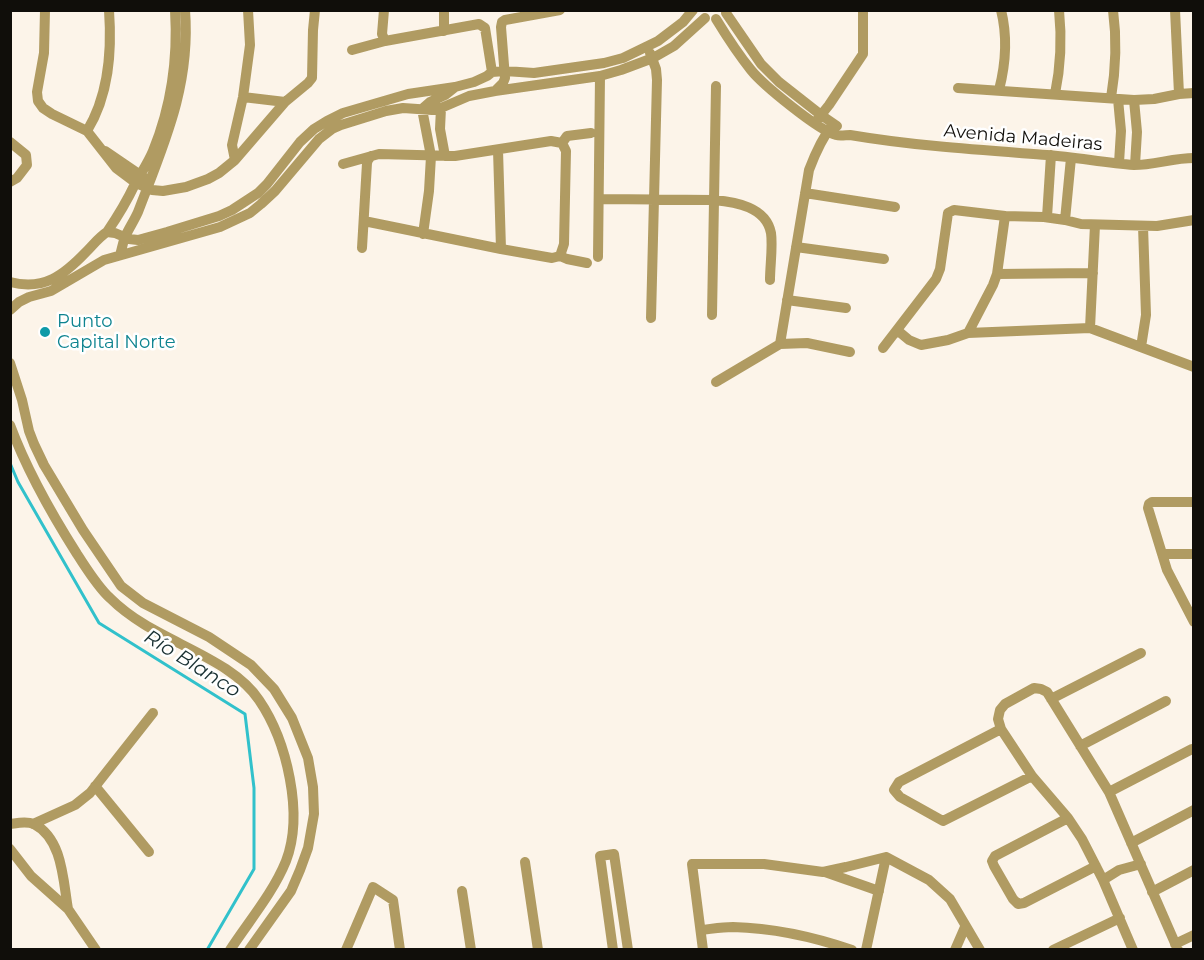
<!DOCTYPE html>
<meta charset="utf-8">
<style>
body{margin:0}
#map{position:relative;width:1204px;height:960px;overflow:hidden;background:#fcf4e9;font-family:Montserrat,sans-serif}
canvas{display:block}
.frame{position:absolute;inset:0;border:12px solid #100e0a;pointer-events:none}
</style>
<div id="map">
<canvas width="1204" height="960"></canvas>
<div class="frame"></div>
</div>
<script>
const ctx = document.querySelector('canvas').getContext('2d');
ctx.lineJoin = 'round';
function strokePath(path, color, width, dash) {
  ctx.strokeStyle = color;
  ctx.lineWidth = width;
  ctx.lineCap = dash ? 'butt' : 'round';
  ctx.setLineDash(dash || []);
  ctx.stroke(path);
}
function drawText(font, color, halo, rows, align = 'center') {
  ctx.font = font + ' Montserrat,sans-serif';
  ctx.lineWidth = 5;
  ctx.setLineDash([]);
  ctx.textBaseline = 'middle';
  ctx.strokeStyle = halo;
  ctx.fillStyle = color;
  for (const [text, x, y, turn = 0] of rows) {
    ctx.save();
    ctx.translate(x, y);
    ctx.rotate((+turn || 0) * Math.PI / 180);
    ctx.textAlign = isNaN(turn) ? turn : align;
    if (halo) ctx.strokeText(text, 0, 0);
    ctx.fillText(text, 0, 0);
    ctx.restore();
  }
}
const stream = new Path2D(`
 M10 463 18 482 99 623 245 714 254 788V869L207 950`);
const minor = new Path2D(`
 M45 10 44 53 37 92 38 101 43 108 52 114 87 131 116 168 136 183 152 190 163 191 186 187 208 179 219 173 235 160 285 102 308 83 312 78 313 30 315 10
 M384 10 382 34 385 41
 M1175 10 1179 94
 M726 13 761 64 779 82 821 115 837 126
 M716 19C727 37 738 54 751 70 763 85 818 130 836 135 840 136 846 135 850 135 915 146 981 150 1047 155 1076 157 1105 163 1134 165 1154 165 1173 158 1194 158
 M444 31V10
 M352 50 385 41 479 24 485 28 492 72
 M650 53 656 69 657 80 651 318
 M958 88 1134 100 1154 99 1179 94 1194 93
 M999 90C1006 63 1008 38 1001 10
 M495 91 503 83 505 78 501 27 502 22 505 20 560 10
 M1055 94C1061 65 1062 39 1059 10
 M243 97 285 102
 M1111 98C1116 68 1117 40 1113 10
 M1118 99 1121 131 1119 163
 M1134 100 1137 132 1135 165
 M441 108 440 129 445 156
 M817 120 829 105 863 54V10
 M87 131C109 95 112 52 109 10
 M10 142 26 155 27 165 17 178 10 182
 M562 143 567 136 591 133
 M498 150 501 249
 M105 151 146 179
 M235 160 232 145 243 97 250 45 248 10
 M343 164 379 154 455 156 551 141 562 143
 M805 193 895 207
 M599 199 714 200C736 202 766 207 771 233 773 246 770 266 770 280
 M1047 217 1051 155
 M1065 220 1071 158
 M364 221 501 249 552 258 560 256 567 259 587 263
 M107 232C118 216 127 201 135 184 141 173 148 163 153 151 171 107 178 58 175 10
 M423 234 429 191 431 156 422 109 430 102 445 95 455 87
 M796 247 884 259
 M362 248 367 163 368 160 371 156
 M120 255C122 249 123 242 125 237 129 228 134 221 138 212 164 144 191 85 185 10
 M560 256 564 244 566 151 562 143
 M598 257 600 76
 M997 274 1093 273
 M10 282C44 291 64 275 86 252 93 245 99 237 107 232L115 233 129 239 138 240 167 232 219 216 232 210 258 193 267 184 300 142 314 129 327 121 343 113 408 94 455 87 474 82 487 76 492 72 505 71 534 73 604 63 623 58 658 41 683 22 693 10
 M787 300 846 308
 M10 310 19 302 29 297 51 291 104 260 220 227 250 213 261 204 275 191 319 139 332 129 341 125 386 111 403 108 432 110 441 108 469 96 495 91 600 76 621 70 653 58 674 46 705 18
 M712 315 716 86
 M1090 328 1095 225
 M897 330 909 340 921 345 948 340 968 333 1090 328 1194 367
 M968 333 993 285 997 274 1005 216
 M780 344 809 170C815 154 822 138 833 124
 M1141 347 1146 315 1143 226
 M883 348 936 279 940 269 948 213 954 210 1005 216 1044 217 1065 220 1081 224 1157 226 1194 220
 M10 363 22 400 29 431 34 444 44 465 83 530 121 586 143 603 209 637 251 665 274 689 292 718 308 758 313 787 314 814 308 848 300 870 291 891 249 950
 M716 382 780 344 807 343 850 352
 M10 425C27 471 51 513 77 554 87 569 97 586 110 598 143 631 188 644 226 669 238 677 251 688 259 700 287 741 304 814 286 861 273 893 249 921 230 950
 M1194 502H1152L1149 504 1148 508 1167 570 1194 622
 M1162 554H1194
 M1051 699 1141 653
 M1001 729 899 782 894 790 900 797 943 821 1032 776
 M1080 746 1166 701
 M95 786 149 852
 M1109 792 1192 749
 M1068 818 995 856 992 861 994 866 1013 899 1018 904 1024 903 1096 866
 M10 824C18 823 26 821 34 824 63 839 63 881 68 909
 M33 824 75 805 90 793 153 713
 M1131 843 1194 810
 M10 849 31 876 68 909 96 950
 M886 857 929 880 950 899 980 950
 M525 862 538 950
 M825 872 879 891
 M1103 880 1119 870 1141 864
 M462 891 471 950
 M1152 892 1194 870
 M701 930C711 929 722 927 733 927 773 928 814 937 852 950
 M1175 944 1194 935
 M346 950 373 887 393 900 400 950
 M613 950 600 856 614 854 628 950
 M703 950 692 864H764L823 872 846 867 886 857
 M866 950 886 857
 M955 950 965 927
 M1053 950 1120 918
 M1133 950 1103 880 1082 839 1068 818 1032 776 1001 729 998 719 1000 710 1005 704 1034 688 1041 689 1047 692 1109 792 1178 950`);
const markers = [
 [45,332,6,"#0f9aa8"]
];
const streetNames = [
 ["Avenida Madeiras",1023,138,5]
];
const cultureNames = [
 ["Punto",57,322],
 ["Capital Norte",57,343]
];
const waterNames = [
 ["Río Blanco",192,664,32]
];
strokePath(stream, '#31c1cb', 3);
strokePath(minor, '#b09b62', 10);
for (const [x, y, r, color] of markers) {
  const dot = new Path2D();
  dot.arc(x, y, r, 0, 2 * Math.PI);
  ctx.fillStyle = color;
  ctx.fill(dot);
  strokePath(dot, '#fff', 2);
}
drawText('18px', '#100e0a', '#fff', streetNames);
drawText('18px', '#0d838f', '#fff', cultureNames, 'left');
drawText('italic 20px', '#182f31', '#fff', waterNames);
</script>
